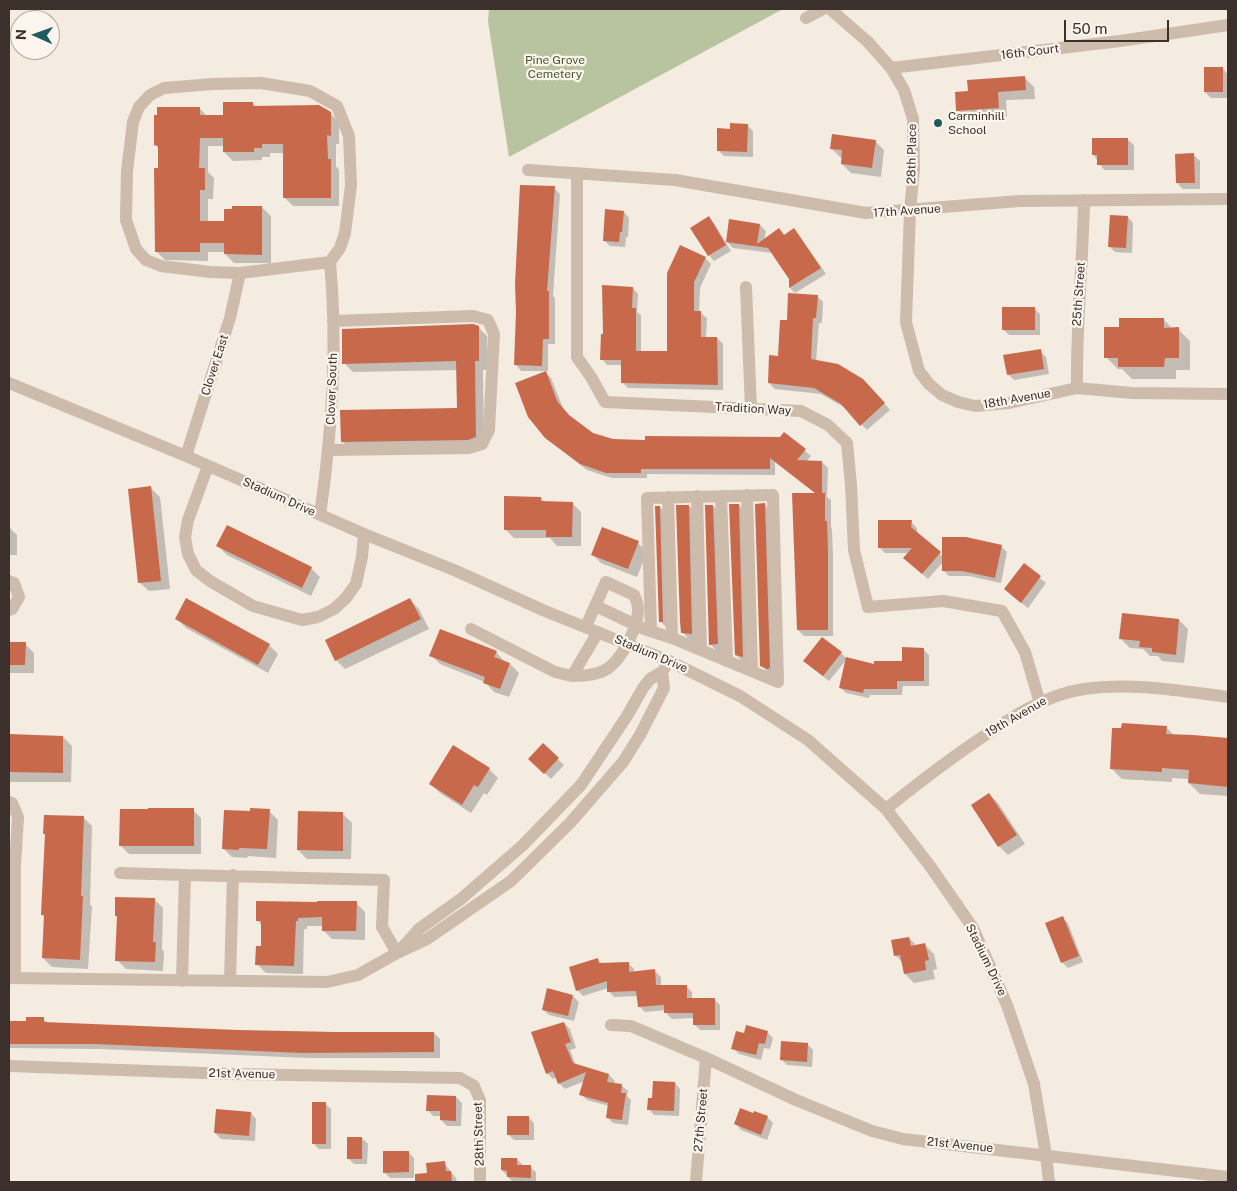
<!DOCTYPE html>
<style>
body{margin:0}
#map{position:relative;width:1237px;height:1191px;overflow:hidden;background:#f4ebe1;font-family:"Public Sans",sans-serif}
canvas{display:block}
.frame{position:absolute;inset:0;border:10px solid #3b302b;pointer-events:none}
.north{position:absolute;left:10px;top:10px;width:50px;height:50px;box-sizing:border-box;background:#fbf5ee;border:1px solid #aea6a0;border-radius:50%;rotate:272deg;font-size:14px;font-weight:700;line-height:20px;text-align:center;color:#3b302b}
.north::after{content:'';display:block;margin:auto;width:18px;height:22px;background:#1f5a5e;clip-path:polygon(50% 0,100% 100%,50% 72%,0 100%)}
.scale{position:absolute;left:1064px;top:20px;width:105px;height:22px;box-sizing:border-box;border:2px solid #3b302b;border-top:0;padding-left:6px;font-size:15px;line-height:18px;white-space:nowrap;color:#3b302b;-webkit-text-stroke:4px #fbf5ee;paint-order:stroke}
</style>
<div id="map">
<canvas width="1237" height="1191"></canvas>
<div class="frame"></div>
<div class="north">N</div>
<div class="scale">50 m</div>
</div>
<script>
const ctx = document.querySelector('canvas').getContext('2d');
ctx.lineJoin = 'round';
function paint(path, color) {
  ctx.fillStyle = color;
  ctx.fill(path, 'evenodd');
}
function strokePath(path, color, width, dash) {
  ctx.strokeStyle = color;
  ctx.lineWidth = width;
  ctx.lineCap = dash ? 'butt' : 'round';
  ctx.setLineDash(dash || []);
  ctx.stroke(path);
}
function drawText(font, color, halo, rows, align = 'center') {
  ctx.font = font + ' "Public Sans",sans-serif';
  ctx.lineWidth = 4.5;
  ctx.setLineDash([]);
  ctx.textBaseline = 'middle';
  ctx.strokeStyle = halo;
  ctx.fillStyle = color;
  for (const [text, x, y, turn = 0] of rows) {
    ctx.save();
    ctx.translate(x, y);
    ctx.rotate((+turn || 0) * Math.PI / 180);
    ctx.textAlign = isNaN(turn) ? turn : align;
    if (halo) ctx.strokeText(text, 0, 0);
    ctx.fillText(text, 0, 0);
    ctx.restore();
  }
}
const green = new Path2D(`
 M489 9H783L509 157 488 21Z`);
const shadow = new Path2D(`
 M1223 69 1228 74V98H1211L1205 92Z
 M1025 78 1034 87 1035 99 1006 100 1007 117 967 119 957 110 969 92Z
 M253 104 257 107 330 113 339 122V144H336V166L339 170V206H293L284 197V153H270V157H262V160L233 161 224 152V146H208V172L214 178 213 199H208V222H225L262 207 271 216V263H234L225 254V252H208V261L165 260 156 251 160 149 155 145 199 108 207 116H224Z
 M747 125 753 131V157L724 156 718 150 731 130Z
 M1128 140 1134 145V170H1104L1093 154Z
 M875 141 884 150 881 177 851 173 842 164 843 158 840 157 831 148Z
 M1194 155 1200 161V189H1183L1177 183Z
 M554 188 560 194 553 296 555 298V344H548V371H521L516 365Z
 M624 212 629 218 628 237H626L625 247 610 246 604 240Z
 M1128 217 1133 223 1132 253 1115 252 1109 246Z
 M709 218 714 223 731 251 714 261 709 255Z
 M730 221 760 225 766 231 764 241 779 229 785 236 794 229 799 235 826 274 795 293 790 288V279L773 253 733 248 727 242Z
 M705 258 711 264 700 288 699 312 707 318 706 338H717L723 344V390L628 388 622 382V365H607L602 359 604 335 633 288 638 294 637 312 641 315V352H668V273Z
 M817 296 823 302 822 323H819L816 362 869 386 890 410 867 430 847 409 821 394 775 389 769 383 779 357 788 322Z
 M1035 309 1040 314V335H1009L1003 329Z
 M1164 320 1173 329H1178L1190 341V370H1176V379H1132L1122 369H1118L1106 357 1120 329Z
 M478 327 487 336V370H483L484 446 351 450 342 441 458 409 457 370 353 372 344 363Z
 M1040 351 1046 357 1049 374 1014 380 1008 374Z
 M546 373 551 378 563 408 571 418 593 434 613 441 781 438 784 434 811 456 806 462H822L828 468 827 497 831 500V527L832 529 833 556V636H804L798 630 817 494 775 462V475L647 474V478H612L587 470 546 438Z
 M151 488 160 497 170 589 149 591 139 582Z
 M541 498 545 503H572L581 512V546H557L550 538H514L505 529Z
 M739 505 748 514 752 665 745 664 736 655Z
 M765 505 774 514 778 677 770 674 761 665Z
 M689 506 698 515 701 642H692L682 632Z
 M713 506 722 515 727 653H719L710 644Z
 M660 507 669 516V630L660 621Z
 M911 522 917 528V533L943 557 1001 546 1007 552 1001 583 969 576H949L943 570V562L928 579 911 564 909 553H885L879 547Z
 M9 527 17 535V555H9Z
 M638 543 647 552 637 577 601 563 592 554Z
 M218 546 311 568 320 577 311 596 227 555Z
 M1024 565 1046 583 1028 608 1011 595Z
 M410 600 419 609 429 629 345 669 336 660Z
 M177 619 269 645 278 654 268 673 186 628Z
 M1179 620 1188 629 1184 663 1162 661 1158 656H1150L1143 649 1130 648 1121 639Z
 M9 644H25L34 653V673H9Z
 M923 649 929 655V686H903L902 695H870L869 698 846 693 840 687 875 665 903 662Z
 M496 652 505 662 510 664 519 673 509 697 494 692 485 682 440 664 431 655Z
 M841 653 847 659 829 681 811 667Z
 M1166 727 1175 736 1228 739V796L1200 794 1189 783V779L1172 778V782L1122 779 1111 768Z
 M9 736 63 737 72 746 71 782H9Z
 M543 745 564 765 551 779 530 759Z
 M489 769 498 778 487 795 484 793 471 813 440 793 431 784Z
 M989 794 998 803 1025 844 1008 855 999 846 972 806Z
 M193 810 201 818V854H129L121 846Z
 M269 811 278 820 276 858 248 856 247 858 232 857 223 848 251 812Z
 M343 814 352 823 351 859H307L298 850Z
 M83 817 92 826 90 905 92 906 88 969 52 967 43 958 45 917 42 915Z
 M154 899 163 908 162 949 164 952 163 971 126 969 117 960 118 918 116 916Z
 M356 903 365 912V940L332 939 323 930V926H307V929H304L303 974 266 973 257 964 262 948V926L257 920Z
 M1062 918 1068 923 1083 962 1068 968 1062 962Z
 M909 938 917 946 925 945 934 954 937 969 933 970 935 979 914 983 905 974 903 963 895 955Z
 M597 959 602 964 628 963 634 969V972L655 971 661 977V986H686L692 992V999H714L720 1005V1030H700L694 1024V1018L672 1019 666 1013V1010L645 1012 639 1006 638 996 614 997 609 991 608 988 583 996 577 990Z
 M548 990 573 996 579 1002 574 1021 549 1015 543 1009Z
 M43 1019 48 1023 237 1031 336 1034 434 1033 440 1039V1058H308L100 1049 9 1048V1022H28Z
 M564 1023 570 1029 576 1048 570 1050 576 1066 609 1075 615 1081 614 1084 622 1086 628 1091 627 1096 631 1100 628 1125 613 1123 608 1118 609 1106 587 1100 581 1094 585 1081 565 1089 559 1083 557 1077 553 1079 547 1073Z
 M767 1032 773 1038 770 1049 764 1048 761 1060 739 1054 733 1048 745 1035Z
 M807 1044 813 1050 812 1067 787 1065 781 1059Z
 M675 1083 680 1089 679 1116 654 1115 649 1109 654 1099Z
 M456 1097 462 1103 461 1126H447L441 1120V1116H433L428 1110Z
 M326 1104 331 1109V1149H319L313 1143Z
 M251 1113 256 1119 255 1141 221 1139 215 1133Z
 M528 1117 534 1123V1140H514L508 1134Z
 M767 1117 773 1123 767 1140 741 1130 736 1124Z
 M362 1138 368 1144 367 1164H354L348 1158Z
 M408 1152 414 1158V1178H390L384 1172Z
 M517 1159 523 1165 530 1167 536 1172V1182H513L508 1177 502 1170Z
 M444 1163 456 1178 457 1182H429L427 1164Z`);
const building = new Path2D(`
 M1204 67H1223V92H1204Z
 M1025 76 1026 90 998 92 999 108 956 111 955 92 968 91 967 80Z
 M223 102H253V106L319 105 331 112V136L327 135 328 159H331V198H283V144H262V148H254V152H223V138H200L199 168H205V190H200V221H224V209H232V206H262V255L224 254V243H200V252H155L154 168H158V146L154 145V115H157V107H200V115H223Z
 M730 123 748 124 747 152 717 151V128L730 129Z
 M832 134 876 140 872 168 841 164 842 150 830 149Z
 M1092 138H1128V165H1097V155H1092Z
 M1194 153 1195 183H1176L1175 154Z
 M520 185 555 186 547 291H549V339H543L542 366 514 365 516 312 515 284Z
 M605 209 624 211 622 232H620L619 242 603 241Z
 M1110 215 1128 216 1126 248 1108 247Z
 M709 216 726 245 708 256 690 228Z
 M729 219 760 224 757 244 779 228 784 235 794 228 821 268 789 288V279L768 248 726 242Z
 M680 245 706 257 694 282V311H701V337H717L718 385 621 383V360H600L601 334H603L602 285 633 287 632 308H636V351H667V273Z
 M788 293 818 295 816 318H813L811 359 838 364 863 379 885 403 860 426 841 404 814 388 768 383 769 355 778 356 780 320H787Z
 M1002 307H1035V330H1002Z
 M1119 318H1164V328L1179 327V358H1165L1164 367H1118V358H1104V327H1119Z
 M473 324 479 326V361H475L476 437 468 440 341 442 340 410 457 408 456 361 342 364V329Z
 M1041 349 1044 369 1007 375 1003 355Z
 M546 371 557 401 569 415 593 433 613 439 645 440V436L780 437 784 432 806 449 797 460 822 461V493H825V521H827L828 550V630H797L792 493H815L770 458V469H641V473H606L580 464 545 438 528 417 515 383Z
 M151 486 161 581 138 583 128 489Z
 M504 496 541 497V501L573 502 572 537H546V530H504Z
 M765 503 770 668 767 669 760 666 755 504Z
 M729 504H739L743 657 735 655Z
 M676 505H689L692 634 681 633 680 621Z
 M705 505H713L718 644 709 645Z
 M655 506H660L663 622H659Z
 M878 520H912L911 527 941 552 922 574 903 558 912 548H878Z
 M227 525 312 567 302 588 216 546Z
 M602 527 639 541 628 569 591 555Z
 M942 537H966L1002 545 995 578 962 571H942Z
 M1024 563 1041 576 1021 603 1004 589Z
 M186 598 270 644 258 665 175 619Z
 M410 598 421 619 335 661 325 640Z
 M1122 613 1179 619 1176 655 1152 652V648L1139 647 1140 641 1119 639Z
 M440 629 492 649 497 651 494 657 510 663 500 689 483 683 485 677 429 656Z
 M822 637 842 652 823 676 803 661Z
 M9 642H26L25 665H9Z
 M902 647 924 648V681H897V689H864L863 693 839 688 846 657 874 664V661H902Z
 M1122 723 1167 726 1166 734 1193 735 1228 738V787L1188 783 1189 770 1162 768V772L1110 769 1112 728H1121Z
 M9 734 63 736V773L9 772Z
 M543 743 559 758 544 774 528 759Z
 M453 745 490 768 478 787 474 785 462 805 429 784Z
 M989 793 1017 835 998 847 971 805Z
 M148 808H194V846H119L120 809H148Z
 M250 808 270 809 267 849 239 848V850L222 849 224 810 250 811Z
 M298 811 343 812V851L297 850Z
 M44 815 84 816 81 896H83L80 960 42 958 44 915H41L45 834H43Z
 M115 897 155 898 153 942H156L155 962 115 961 117 916H115Z
 M256 901 317 902V901H357L356 931H322V917L298 918V921H296L294 966 255 965 256 946H261V921H256Z
 M1063 916 1079 956 1061 963 1045 923Z
 M909 937 911 946 925 943 929 960 925 961 926 970 904 974 900 955 894 956 891 940Z
 M598 958 599 963 629 962V972L655 969 656 985H687V998H715V1025H693V1013H664V1005L638 1007 636 991 607 992V981L576 991 569 967Z
 M547 988 573 995 568 1016 542 1010Z
 M26 1017H44V1022L238 1030 336 1032H434V1052L302 1053 94 1044H9V1021H26Z
 M564 1022 571 1042 565 1044 573 1063 609 1074 607 1082 622 1084 621 1093H626L622 1120 606 1118 608 1103 579 1095 586 1072 558 1084 553 1071 546 1074 531 1032Z
 M746 1025 768 1031 765 1044 759 1043 756 1055 731 1049 736 1031 744 1033Z
 M781 1041 808 1043 807 1062 780 1060Z
 M653 1081 675 1082 674 1111 647 1110 648 1098H652Z
 M427 1095 456 1096V1121L440 1120V1111H426Z
 M312 1102H326V1144H312Z
 M740 1108 753 1113 754 1111 768 1116 761 1135 734 1124Z
 M216 1109 251 1112 249 1136 214 1133Z
 M507 1116H529V1135H507Z
 M347 1137H362V1159H347Z
 M383 1151H409V1172L383 1173Z
 M501 1158H517V1165H531V1178L507 1177V1171L501 1170Z
 M445 1161 446 1171H451L452 1182H415V1174L427 1173 426 1163Z`);
const minor = new Path2D(`
 M830 9 868 42 891 68 904 90 913 119 914 169 910 211 906 322 919 371 929 384 942 395 958 402 975 406 1009 403 1077 388 1132 393 1228 394
 M806 18 823 9
 M891 68 1120 41 1228 25
 M261 83 310 91 337 106 349 136 351 185 345 233 340 248 330 262 240 273 210 272 161 266 146 260 136 249 126 220 127 171 133 122 139 107 150 95 164 88 213 84Z
 M528 170 675 180 866 213 1020 201 1228 199
 M577 173V357L591 377 605 402 801 411 828 425 847 443 851 485 854 550 868 607 943 601 1002 611 1025 652 1040 703
 M746 287 751 409
 M9 383 186 456 364 534 454 570 545 611 669 661 740 696 808 740 886 809 930 866 973 928 1007 1005 1034 1084 1046 1155 1049 1182
 M1077 388C1076 325 1083 263 1084 200
 M328 450 469 448 482 444 489 430 494 334 488 320 473 316 333 321
 M186 456 230 318 240 273
 M208 466 188 520 185 537 188 554 196 570 210 581 253 606 302 620 318 617 334 609 346 598 356 584 362 557 364 534
 M747 495 752 671
 M697 496 701 650
 M721 496 727 661
 M668 497 672 638
 M320 515C332 432 338 347 330 262
 M9 581 14 583 19 597 12 609 9 610
 M596 606 644 629 672 638 778 682 773 495 647 498 651 631
 M471 629 555 672 572 676 598 632
 M572 676C586 676 602 675 612 665 624 654 638 626 638 610 638 605 636 599 634 595L606 582 586 626
 M9 802 12 803 18 817 15 866V978
 M886 809C917 784 948 760 981 738 1013 716 1045 695 1084 689 1131 682 1181 691 1228 697
 M120 873 185 875
 M401 949 419 929 461 899 523 845 581 785 627 716 643 688 650 679 662 672 666 666
 M9 978 327 982 358 975 397 953 427 939 511 881 570 823 623 762 640 735 664 688 662 672
 M182 981 185 875 384 880 382 927 397 953
 M230 981 233 875
 M611 1025 631 1026 706 1058 796 1100 872 1131 903 1139 1228 1177
 M9 1066 232 1074 460 1078 474 1086 480 1100V1182
 M696 1182 706 1058`);
const markers = [
 [938,123,5,"#1f5a5e"]
];
const streetNames = [
 ["16th Court",1030,52,-7],
 ["28th Place",912,154,-89],
 ["17th Avenue",907,211,-4],
 ["25th Street",1079,294,-86],
 ["Clover East",215,365,-72],
 ["Clover South",332,389,-88],
 ["18th Avenue",1017,399,-10],
 ["Tradition Way",753,409,3],
 ["Stadium Drive",279,497,24],
 ["Stadium Drive",651,654,23],
 ["19th Avenue",1016,717,-30],
 ["Stadium Drive",986,960,64],
 ["21st Avenue",242,1074,1],
 ["27th Street",701,1120,-85],
 ["28th Street",479,1134,-92],
 ["21st Avenue",960,1145,6]
];
const parkNames = [
 ["Pine Grove",555,60],
 ["Cemetery",555,74]
];
const poiNames = [
 ["Carminhill",948,116],
 ["School",948,130]
];
paint(green, '#b8c4a0');
paint(shadow, '#0003');
paint(building, '#c8694b');
strokePath(minor, '#cdbbac', 12);
for (const [x, y, r, color] of markers) {
  const dot = new Path2D();
  dot.arc(x, y, r, 0, 2 * Math.PI);
  ctx.fillStyle = color;
  ctx.fill(dot);
  strokePath(dot, '#fbf5ee', 2);
}
drawText('12px', '#3b302b', '#fbf5ee', streetNames);
drawText('12px', '#4a5a2e', '#fbf5ee', parkNames);
drawText('12px', '#3b302b', '#fbf5ee', poiNames, 'left');
</script>
